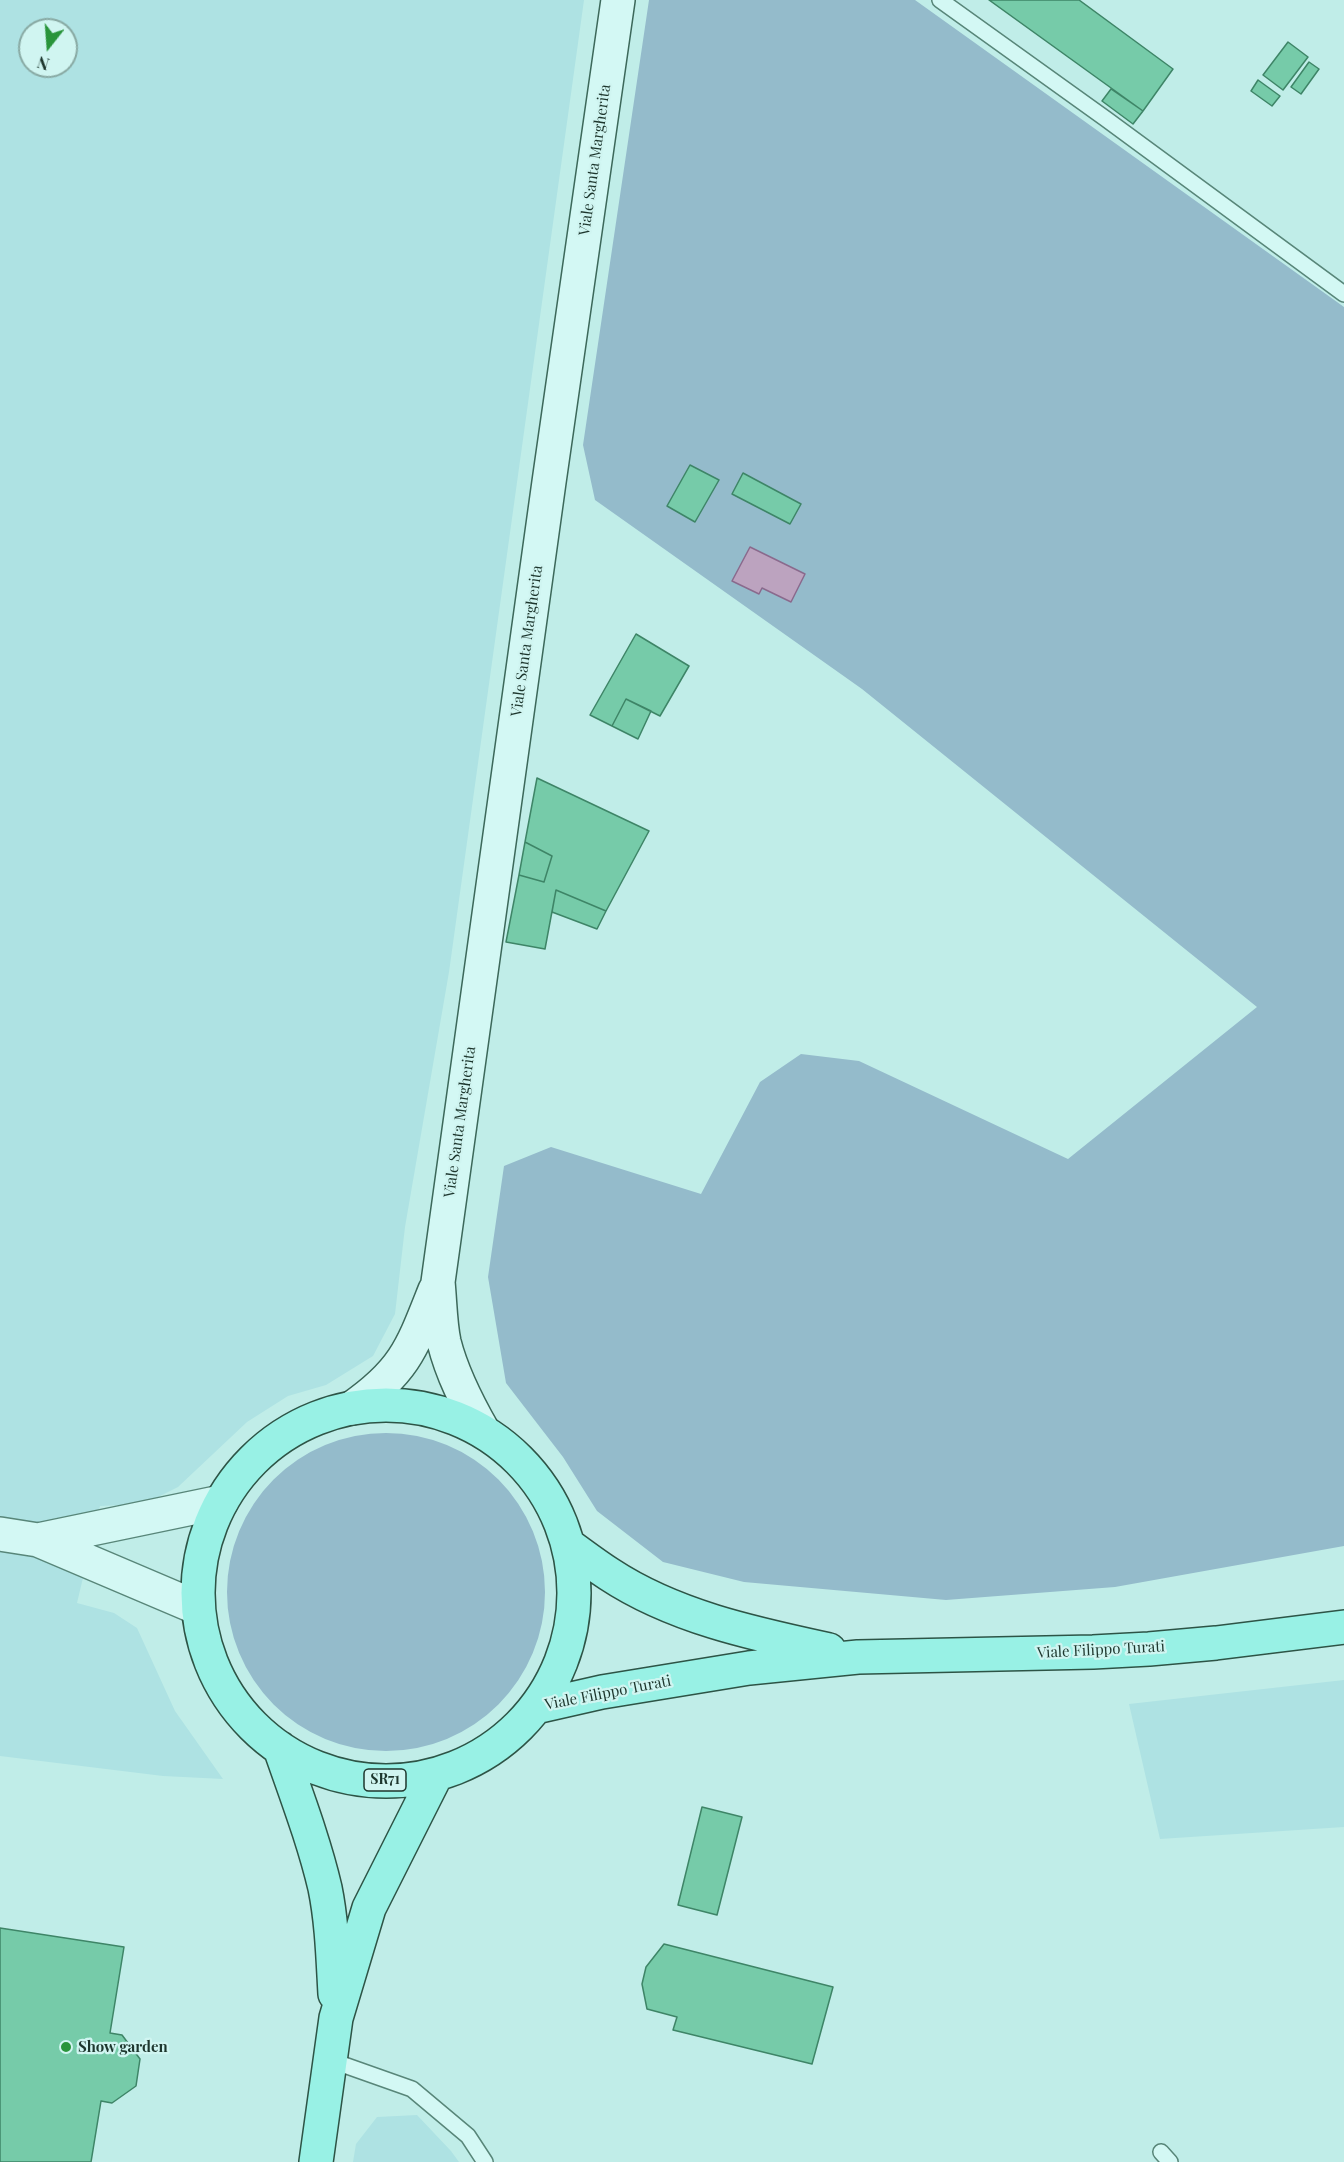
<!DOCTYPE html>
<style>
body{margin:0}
#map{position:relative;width:1344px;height:2162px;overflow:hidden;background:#c0ede8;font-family:"Playfair Display",serif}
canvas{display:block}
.north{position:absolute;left:18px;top:18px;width:60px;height:60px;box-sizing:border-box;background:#d0f5f1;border:2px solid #88a9a3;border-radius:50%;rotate:197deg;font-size:16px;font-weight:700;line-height:24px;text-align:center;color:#1d362d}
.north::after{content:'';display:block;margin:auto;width:21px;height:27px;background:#29943b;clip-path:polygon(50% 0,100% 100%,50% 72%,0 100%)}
</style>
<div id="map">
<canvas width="1344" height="2162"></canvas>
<div class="north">N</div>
</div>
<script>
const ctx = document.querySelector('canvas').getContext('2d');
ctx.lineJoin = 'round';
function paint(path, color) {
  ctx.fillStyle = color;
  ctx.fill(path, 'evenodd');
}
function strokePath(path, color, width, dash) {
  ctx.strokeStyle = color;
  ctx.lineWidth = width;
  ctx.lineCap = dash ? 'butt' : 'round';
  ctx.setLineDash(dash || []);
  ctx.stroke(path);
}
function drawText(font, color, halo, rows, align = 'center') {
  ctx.font = font + ' "Playfair Display",serif';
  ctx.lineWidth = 4.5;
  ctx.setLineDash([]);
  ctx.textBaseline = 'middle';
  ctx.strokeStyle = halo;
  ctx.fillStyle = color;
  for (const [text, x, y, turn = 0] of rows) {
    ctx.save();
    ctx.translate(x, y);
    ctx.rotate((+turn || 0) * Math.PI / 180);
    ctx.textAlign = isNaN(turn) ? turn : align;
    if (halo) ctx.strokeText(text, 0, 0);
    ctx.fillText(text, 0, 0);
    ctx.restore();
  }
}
const farmland = new Path2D(`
 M0 0H584L449 972 405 1227 395 1314 373 1356 326 1385 288 1396 247 1422 178 1487 144 1504 100 1506 77 1603 114 1613 137 1628 175 1711 223 1779 163 1776 0 1756ZM30 30H66V66H30Z
 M1344 1680V1827L1160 1839 1129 1704Z
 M417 2115 451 2151 459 2162H353L356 2144 377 2117Z`);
const green = new Path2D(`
 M649 0H915L1344 307V1546L1115 1587 946 1600 744 1582 663 1562 597 1511 563 1457 506 1383 488 1277 504 1166 551 1147 701 1194 760 1082 801 1054 859 1061 1068 1159 1257 1007 862 689 595 500 583 445Z
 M227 1592a159 159 0 1 1 318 0a159 159 0 1 1-318 0Z`);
const water = new Path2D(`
 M750 547 805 574 791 602 762 588 759 594 732 581Z`);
const building = new Path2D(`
 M989 0H1079L1173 69 1143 111Z
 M1288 42 1308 57 1283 90 1263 75Z
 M1309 62 1319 69 1301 94 1291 87Z
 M1258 80 1280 96 1272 106 1251 91Z
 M1111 89 1143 111 1133 124 1102 101Z
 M690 465 719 480 695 522 667 506Z
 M743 473 801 504 790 524 732 494Z
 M636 634 689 666 660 716 626 699 612 726 590 715Z
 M626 699 651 711 638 739 612 726Z
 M537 778 649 831 606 911 556 890 545 949 506 942 519 875 544 882 552 856 525 842Z
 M525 842 552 856 544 882 519 875Z
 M556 890 606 911 597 929 552 912Z
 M702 1807 742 1817 717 1915 678 1905Z
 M0 1928 124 1947 110 2033 122 2035 140 2059 136 2086 112 2103 101 2101 91 2162H0Z
 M664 1944 833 1987 812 2064 673 2030 677 2017 647 2009 642 1984 646 1967Z`);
const service = new Path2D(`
 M940 0 1106 119 1344 294
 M330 2060 412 2089 468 2136 485 2162
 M1161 2152 1170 2162`);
const tertiary = new Path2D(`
 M0 1534 38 1540 198 1608
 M38 1540 221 1502`);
const secondary = new Path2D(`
 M352 1408C405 1371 412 1348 435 1290
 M483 1431C467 1403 452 1374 444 1342 440 1323 440 1302 438 1282L549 482 618 0`);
const primary = new Path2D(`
 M198 1593a188 188 0 1 1 376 0a188 188 0 1 1-376 0Z
 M568 1545C582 1555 595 1565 609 1574 674 1617 755 1634 829 1650
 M536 1707 602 1692 749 1668 858 1657 1093 1652 1149 1649 1216 1643 1344 1627
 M280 1748C296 1794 314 1841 325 1888 332 1922 333 1959 335 1994
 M316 2162 336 2018 369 1908 436 1775`);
const markers = [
 [66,2047,6,"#29943b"]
];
const shields = [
 [385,1780,42]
];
const shieldNames = [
 ["SR71",385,1780]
];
const streetNames = [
 ["Viale Santa Margherita",595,160,-82],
 ["Viale Santa Margherita",527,641,-82],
 ["Viale Santa Margherita",460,1122,-82],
 ["Viale Filippo Turati",1101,1650,-3],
 ["Viale Filippo Turati",608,1693,-11]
];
const poiNames = [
 ["Show garden",78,2047]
];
paint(farmland, '#aee2e3');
paint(green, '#94bbcb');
paint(water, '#bca3bf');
strokePath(water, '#8a6a8d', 1.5);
paint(building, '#76cba9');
strokePath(building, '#3e8567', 1.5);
strokePath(service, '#588679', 18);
strokePath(tertiary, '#588679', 36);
strokePath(secondary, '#3c685a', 36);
strokePath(primary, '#2d5446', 36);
strokePath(service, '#d3f8f4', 15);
strokePath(tertiary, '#d3f8f4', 33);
strokePath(secondary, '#d3f8f4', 33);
strokePath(primary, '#98f1e5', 33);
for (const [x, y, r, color] of markers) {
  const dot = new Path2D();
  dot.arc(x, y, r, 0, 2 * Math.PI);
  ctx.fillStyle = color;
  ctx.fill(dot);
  strokePath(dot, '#d0f5f1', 2);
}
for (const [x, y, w] of shields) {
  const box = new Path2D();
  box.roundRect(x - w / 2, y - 11, w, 22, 4.5);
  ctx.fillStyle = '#d0f5f1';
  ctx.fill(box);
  strokePath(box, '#1d362d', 1.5);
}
drawText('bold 14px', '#1d362d', null, shieldNames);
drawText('15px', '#1d362d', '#d0f5f1', streetNames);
drawText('bold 15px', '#1d362d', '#d0f5f1', poiNames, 'left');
</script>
